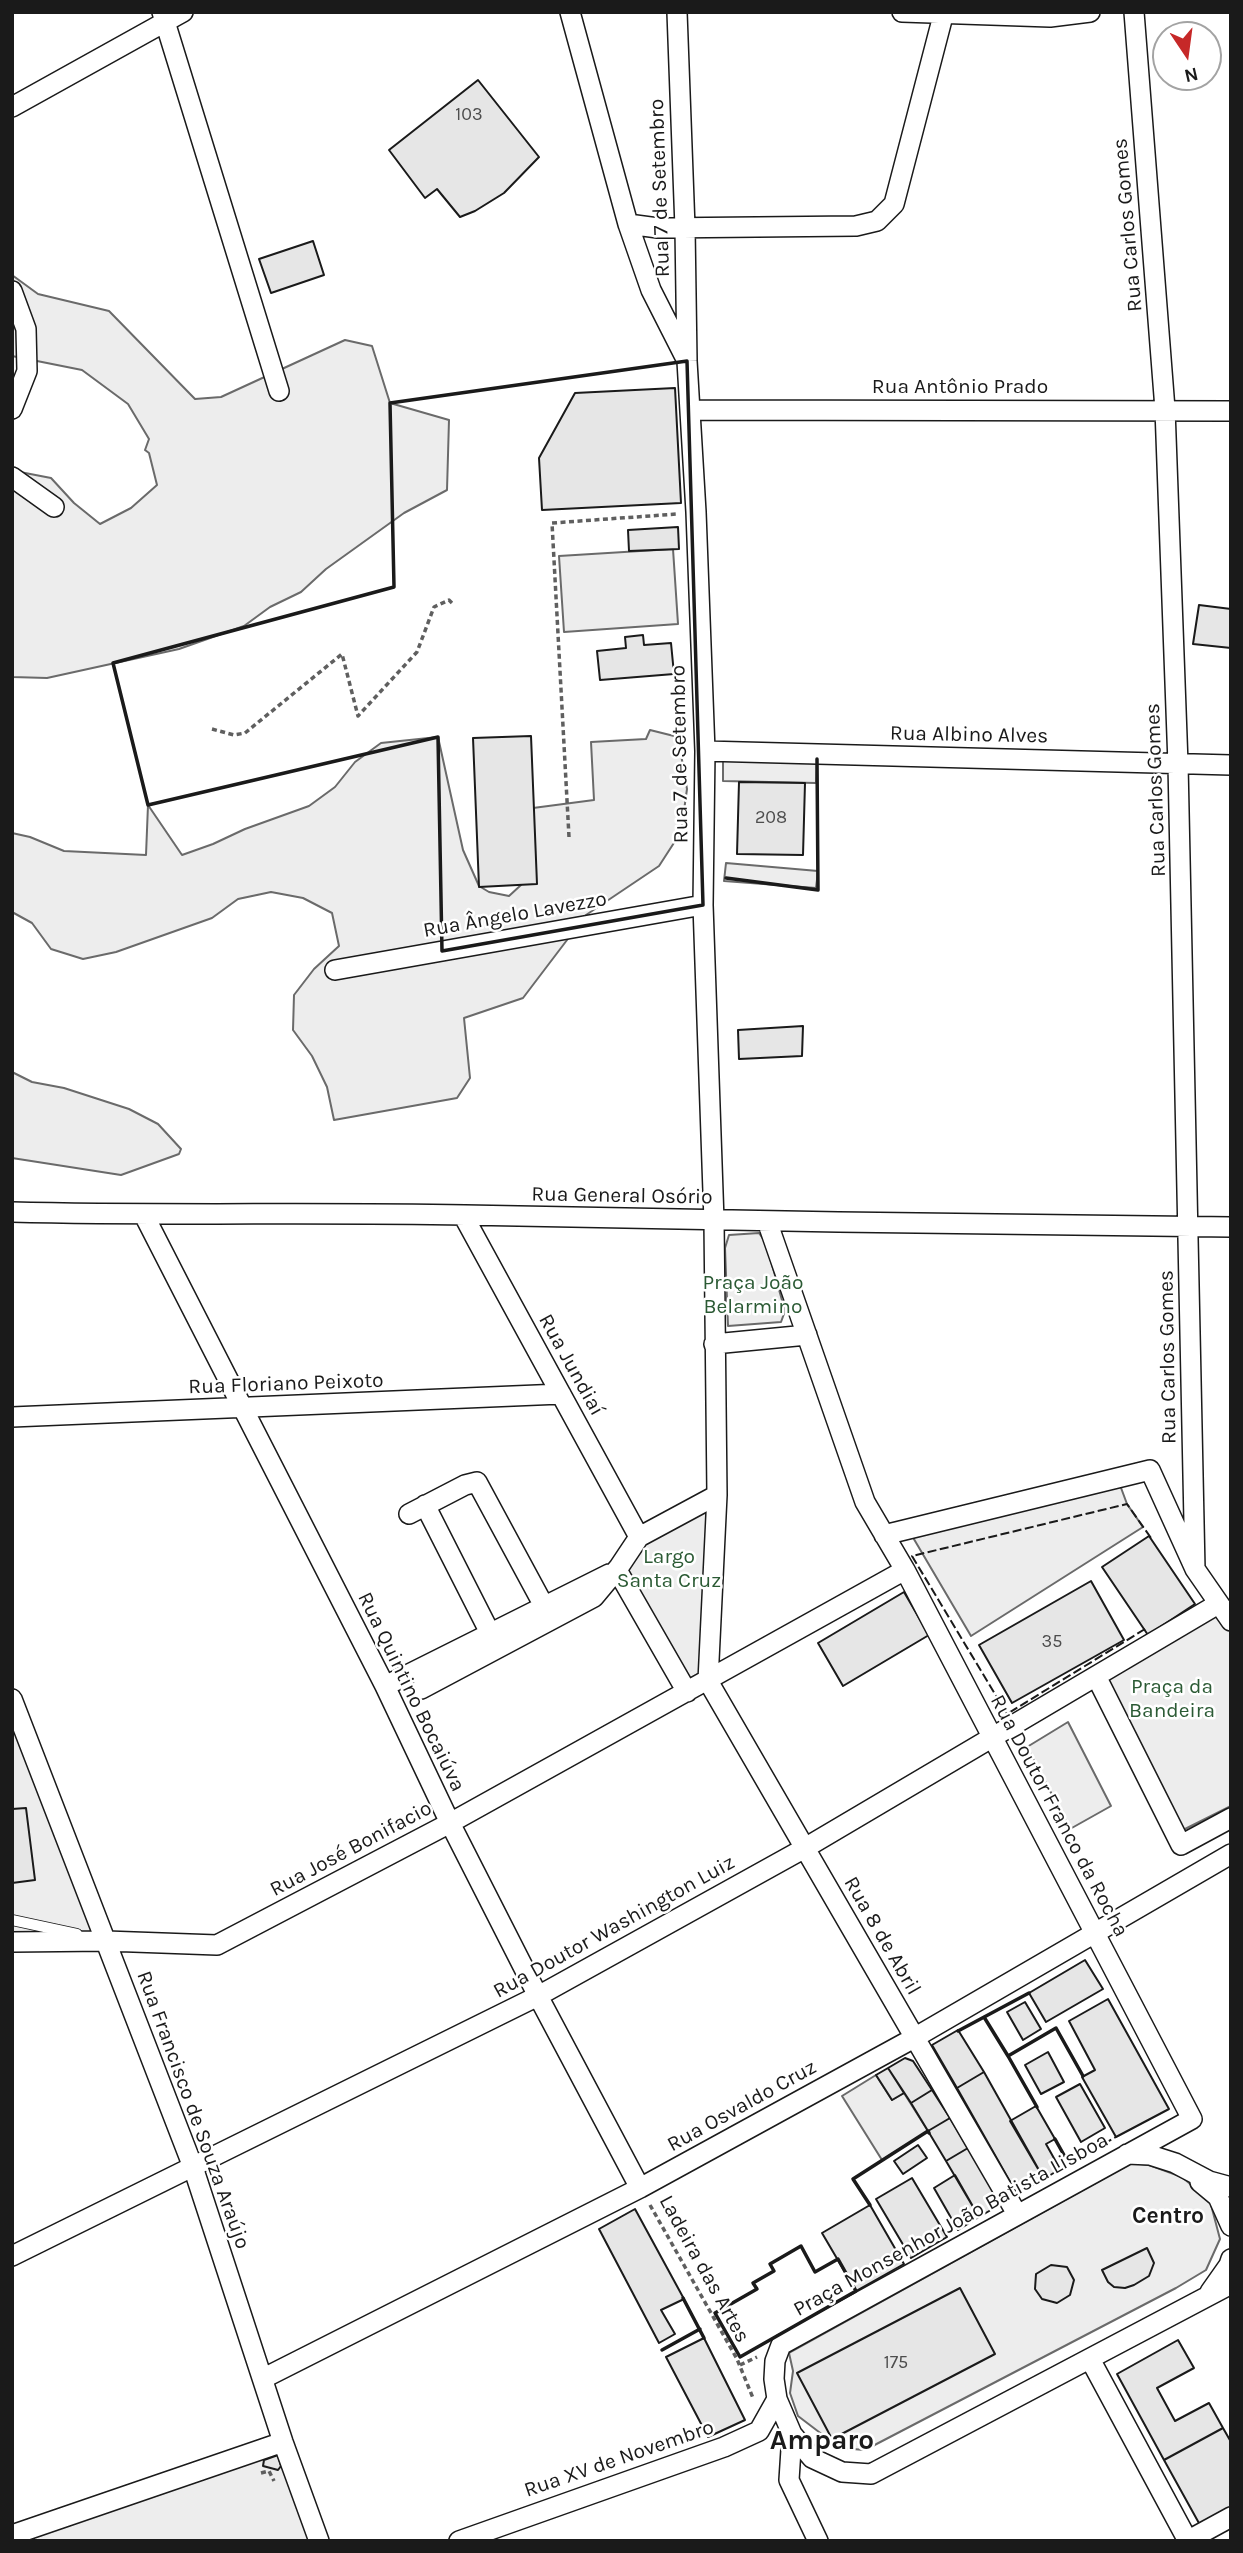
<!DOCTYPE html>
<meta charset="utf-8">
<style>
body{margin:0}
#map{position:relative;width:1243px;height:2553px;overflow:hidden;background:#fff;font-family:Karla,sans-serif}
canvas{display:block}
.frame{position:absolute;inset:0;border:14px solid #1a1a1a;pointer-events:none}
.north{position:absolute;left:1152px;top:21px;width:70px;height:70px;box-sizing:border-box;background:#fff;border:2px solid #a3a3a3;border-radius:50%;rotate:167deg;font-size:19px;font-weight:700;line-height:28px;text-align:center;color:#1a1a1a}
.north::after{content:'';display:block;margin:auto;width:24px;height:32px;background:#c62828;clip-path:polygon(50% 0,100% 100%,50% 72%,0 100%)}
</style>
<div id="map">
<canvas width="1243" height="2553"></canvas>
<div class="frame"></div>
<div class="north">N</div>
</div>
<script>
const ctx = document.querySelector('canvas').getContext('2d');
ctx.lineJoin = 'round';
function paint(path, color) {
  ctx.fillStyle = color;
  ctx.fill(path, 'evenodd');
}
function strokePath(path, color, width, dash) {
  ctx.strokeStyle = color;
  ctx.lineWidth = width;
  ctx.lineCap = dash ? 'butt' : 'round';
  ctx.setLineDash(dash || []);
  ctx.stroke(path);
}
function drawText(font, color, halo, rows, align = 'center') {
  ctx.font = font + ' Karla,sans-serif';
  ctx.lineWidth = 5;
  ctx.setLineDash([]);
  ctx.textBaseline = 'middle';
  ctx.strokeStyle = halo;
  ctx.fillStyle = color;
  for (const [text, x, y, turn = 0] of rows) {
    ctx.save();
    ctx.translate(x, y);
    ctx.rotate((+turn || 0) * Math.PI / 180);
    ctx.textAlign = isNaN(turn) ? turn : align;
    if (halo) ctx.strokeText(text, 0, 0);
    ctx.fillText(text, 0, 0);
    ctx.restore();
  }
}
const built = new Path2D(`
 M12 275 38 294 109 311 195 399 221 397 345 340 372 346 390 403 449 420 447 490 404 513 326 569 301 592 270 607 244 626 179 649 47 678 12 677V474L20 472 51 478 74 503 100 524 131 508 157 485 149 453 145 450 149 439 128 404 82 370 12 356Z
 M673 549 678 624 564 632 559 556Z
 M650 730 678 737 687 789 681 832 659 866 586 915 523 998 464 1018 470 1078 457 1098 334 1120 327 1087 312 1056 293 1030 294 995 314 969 339 946 332 913 303 898 271 892 238 899 212 918 116 952 83 959 51 949 32 923 12 912V833L30 837 64 851 146 855 148 805 182 855 213 844 245 829 309 806 335 787 355 762 381 743 438 737 463 850 479 886 489 892 509 896 521 885 522 828 533 808 594 800 591 742 646 739Z
 M723 756 817 758 816 783 723 781Z
 M726 863 818 871 816 888 724 881Z
 M12 1072 32 1082 64 1088 129 1109 158 1124 181 1149 179 1154 121 1175 12 1158Z
 M759 1233 766 1243 785 1311 781 1322 728 1326 725 1248 729 1235Z
 M1117 1477 1127 1504 1143 1527 971 1636 908 1529Z
 M716 1506 700 1673 689 1679 619 1567 639 1537Z
 M1218 1604 1231 1628V1806L1175 1834 1096 1676Z
 M12 1703 104 1939 12 1940Z
 M1068 1722 1111 1806 1070 1829 1027 1747Z
 M876 2075 892 2100 904 2093 928 2131 882 2160 842 2096Z
 M1132 2163 1149 2165 1182 2177 1210 2201 1220 2239 1206 2270 1176 2288 865 2450 840 2448 798 2416 790 2393 793 2371 789 2353Z
 M278 2447 310 2541H12Z`);
const building = new Path2D(`
 M478 80 539 157 504 193 475 211 460 217 437 189 425 198 389 150Z
 M313 241 324 275 271 293 259 259Z
 M675 388 681 503 542 510 539 458 575 393Z
 M678 527 679 549 629 551 628 530Z
 M1199 605 1231 609V648L1193 644Z
 M643 635 644 645 671 643 674 674 600 680 597 651 626 648 625 637Z
 M531 736 537 884 479 887 473 738Z
 M739 782 805 783 803 855 737 854Z
 M803 1026 802 1056 739 1059 738 1030Z
 M1149 1536 1195 1604 1148 1635 1102 1567Z
 M1091 1581 1124 1640 1012 1703 979 1645Z
 M904 1592 929 1635 843 1686 818 1643Z
 M26 1808 35 1880 12 1883V1809Z
 M1085 1960 1103 1989 1046 2022 1029 1993Z
 M1108 1999 1169 2109 1116 2137 1082 2077 1095 2070 1069 2021Z
 M1025 2002 1041 2029 1023 2040 1007 2012Z
 M958 2030 984 2072 957 2088 932 2045Z
 M1048 2052 1064 2082 1041 2094 1025 2065Z
 M905 2058 913 2061 932 2090 911 2103 888 2068Z
 M888 2068 904 2093 892 2100 876 2075Z
 M984 2072 1044 2179 1017 2194 957 2088Z
 M1080 2084 1105 2128 1081 2142 1056 2097Z
 M932 2090 950 2118 928 2131 911 2103Z
 M1036 2106 1055 2139 1046 2144 1060 2169 1044 2179 1010 2121Z
 M950 2118 968 2148 946 2161 928 2131Z
 M918 2145 927 2158 903 2174 894 2161Z
 M968 2148 1001 2204 979 2217 946 2161Z
 M955 2175 979 2217 958 2230 934 2188Z
 M912 2178 947 2237 911 2258 876 2199Z
 M870 2205 904 2264 856 2291 822 2233Z
 M635 2209 684 2299 661 2310 675 2334 659 2343 599 2229Z
 M1147 2248 1154 2263 1149 2276 1134 2285 1125 2288 1114 2287 1108 2282 1102 2270Z
 M1051 2265 1067 2267 1074 2280 1070 2295 1057 2303 1042 2299 1035 2289 1036 2274Z
 M960 2288 995 2354 832 2439 797 2373Z
 M704 2338 745 2420 708 2437 666 2357Z
 M1178 2340 1194 2368 1157 2388 1175 2421 1209 2403 1223 2428 1164 2460 1117 2374Z
 M1223 2428 1231 2442V2508L1200 2525 1164 2460Z
 M278 2455 281 2466 278 2470 263 2466 264 2460Z`);
const path = new Path2D(`
 M212 729 234 735 245 733 342 654 358 716 417 652 434 607 449 600 454 605
 M569 837 552 523 677 514
 M650 2205 737 2359 753 2398
 M740 2365 757 2357
 M261 2473 269 2471 274 2481`);
const service = new Path2D(`
 M12 1920 77 1934`);
const minor = new Path2D(`
 M162 12 279 391
 M570 12 628 224 651 290 685 357
 M677 12 685 228 687 361 696 512 705 751 703 905 714 1221 717 1495 708 1681 1017 2214
 M902 12 1050 17 1090 12
 M1134 12 1165 409 1178 764 1195 1569
 M12 107 183 12
 M628 224 658 228 856 226 877 221 894 204 944 12
 M12 291 26 329 27 371 12 409
 M690 410 1231 411
 M12 477 54 507
 M705 751 1231 765
 M335 970 703 905
 M12 1212C163 1216 314 1212 465 1215 720 1220 976 1225 1231 1227
 M144 1215 385 1686 450 1823 538 1996 640 2188
 M463 1215 639 1537
 M767 1221 865 1502 905 1570 1192 2119 781 2345 775 2361 774 2379 777 2399 792 2434 789 2480 818 2541
 M714 1344 807 1335
 M12 1417 561 1394
 M425 1505 490 1633
 M409 1514 465 1485 477 1482 544 1606
 M884 1535 1150 1470 1195 1569 1231 1621
 M617 1570 687 1692
 M1096 1676 1181 1845 1231 1818
 M385 1686 609 1574
 M421 1689 594 1597 619 1567 639 1537 717 1495
 M12 1699 193 2167 283 2442 319 2541
 M12 1942 106 1941 217 1945 450 1823 905 1570
 M1127 2154 1150 2155 1175 2163 1209 2181 1231 2187
 M1200 2182 1218 2197 1231 2226
 M12 2256 538 1996 805 1848 1218 1604
 M1210 2292 1229 2265 1231 2259
 M1090 2359 1188 2541
 M264 2378 640 2188 914 2038 1231 1854
 M792 2434 812 2458 842 2472 871 2474 1231 2284
 M12 2535 283 2442
 M459 2541 724 2447 759 2431 777 2399
 M1187 2541 1231 2517`);
const fence = new Path2D(`
 M1145 1629 1007 1714 912 1556 1127 1504 1151 1538
 M1060 2169 1116 2137`);
const wall = new Path2D(`
 M687 361 703 905 442 951 438 737 148 805 113 663 394 587 390 403Z
 M726 878 818 890 817 759
 M984 2017 1008 2056
 M958 2031 1029 1993
 M1037 2107 1008 2056 1056 2028 1083 2076
 M1055 2139 1069 2164
 M870 2205 853 2179 928 2131 929 2133
 M801 2246 815 2272 838 2259 856 2291 740 2357 715 2313 757 2289 753 2283 774 2271 770 2264Z
 M683 2298 704 2338
 M662 2350 700 2329`);
const numberNames = [
 ["103",469,115],
 ["208",771,818],
 ["35",1052,1642],
 ["175",896,2363]
];
const streetNames = [
 ["Rua 7 de Setembro",660,188,-92],
 ["Rua Carlos Gomes",1128,225,-95],
 ["Rua Antônio Prado",960,387],
 ["Rua Albino Alves",969,735,1],
 ["Rua 7 de Setembro",680,754,-91],
 ["Rua Carlos Gomes",1156,790,-92],
 ["Rua Ângelo Lavezzo",515,915,-10],
 ["Rua General Osório",622,1196,1],
 ["Rua Carlos Gomes",1168,1357,-91],
 ["Rua Jundiaí",571,1365,61],
 ["Rua Floriano Peixoto",286,1384,-2],
 ["Rua Quintino Bocaiúva",411,1692,64],
 ["Rua Doutor Franco da Rocha",1059,1816,62],
 ["Rua José Bonifacio",351,1849,-28],
 ["Rua Doutor Washington Luiz",614,1927,-29],
 ["Rua 8 de Abril",882,1936,60],
 ["Rua Osvaldo Cruz",742,2106,-29],
 ["Rua Francisco de Souza Araújo",193,2110,70],
 ["Praça Monsenhor João Batista Lisboa",951,2225,-29],
 ["Ladeira das Artes",704,2269,61],
 ["Rua XV de Novembro",619,2459,-19]
];
const parkNames = [
 ["Praça João",753,1283],
 ["Belarmino",753,1307],
 ["Largo",669,1557],
 ["Santa Cruz",669,1581],
 ["Praça da",1172,1687],
 ["Bandeira",1172,1711]
];
const neighbourhoodNames = [
 ["Centro",1168,2216]
];
const districtNames = [
 ["Amparo",822,2441]
];
paint(built, '#ededed');
strokePath(built, '#6a6a6a', 2);
paint(building, '#e6e6e6');
strokePath(building, '#1a1a1a', 2);
strokePath(service, '#1a1a1a', 12);
strokePath(minor, '#1a1a1a', 22);
strokePath(path, '#5f5f5f', 3.5, [5, 3.5]);
strokePath(service, '#fff', 10);
strokePath(minor, '#fff', 19);
strokePath(fence, '#1a1a1a', 2, [9, 3.5]);
strokePath(wall, '#1a1a1a', 3.5);
drawText('18px', '#4d4d4d', null, numberNames);
drawText('21px', '#1a1a1a', '#fff', streetNames);
drawText('21px', '#2b5a34', '#fff', parkNames);
drawText('bold 23px', '#1a1a1a', '#fff', neighbourhoodNames);
drawText('bold 28px', '#1a1a1a', '#fff', districtNames);
</script>
